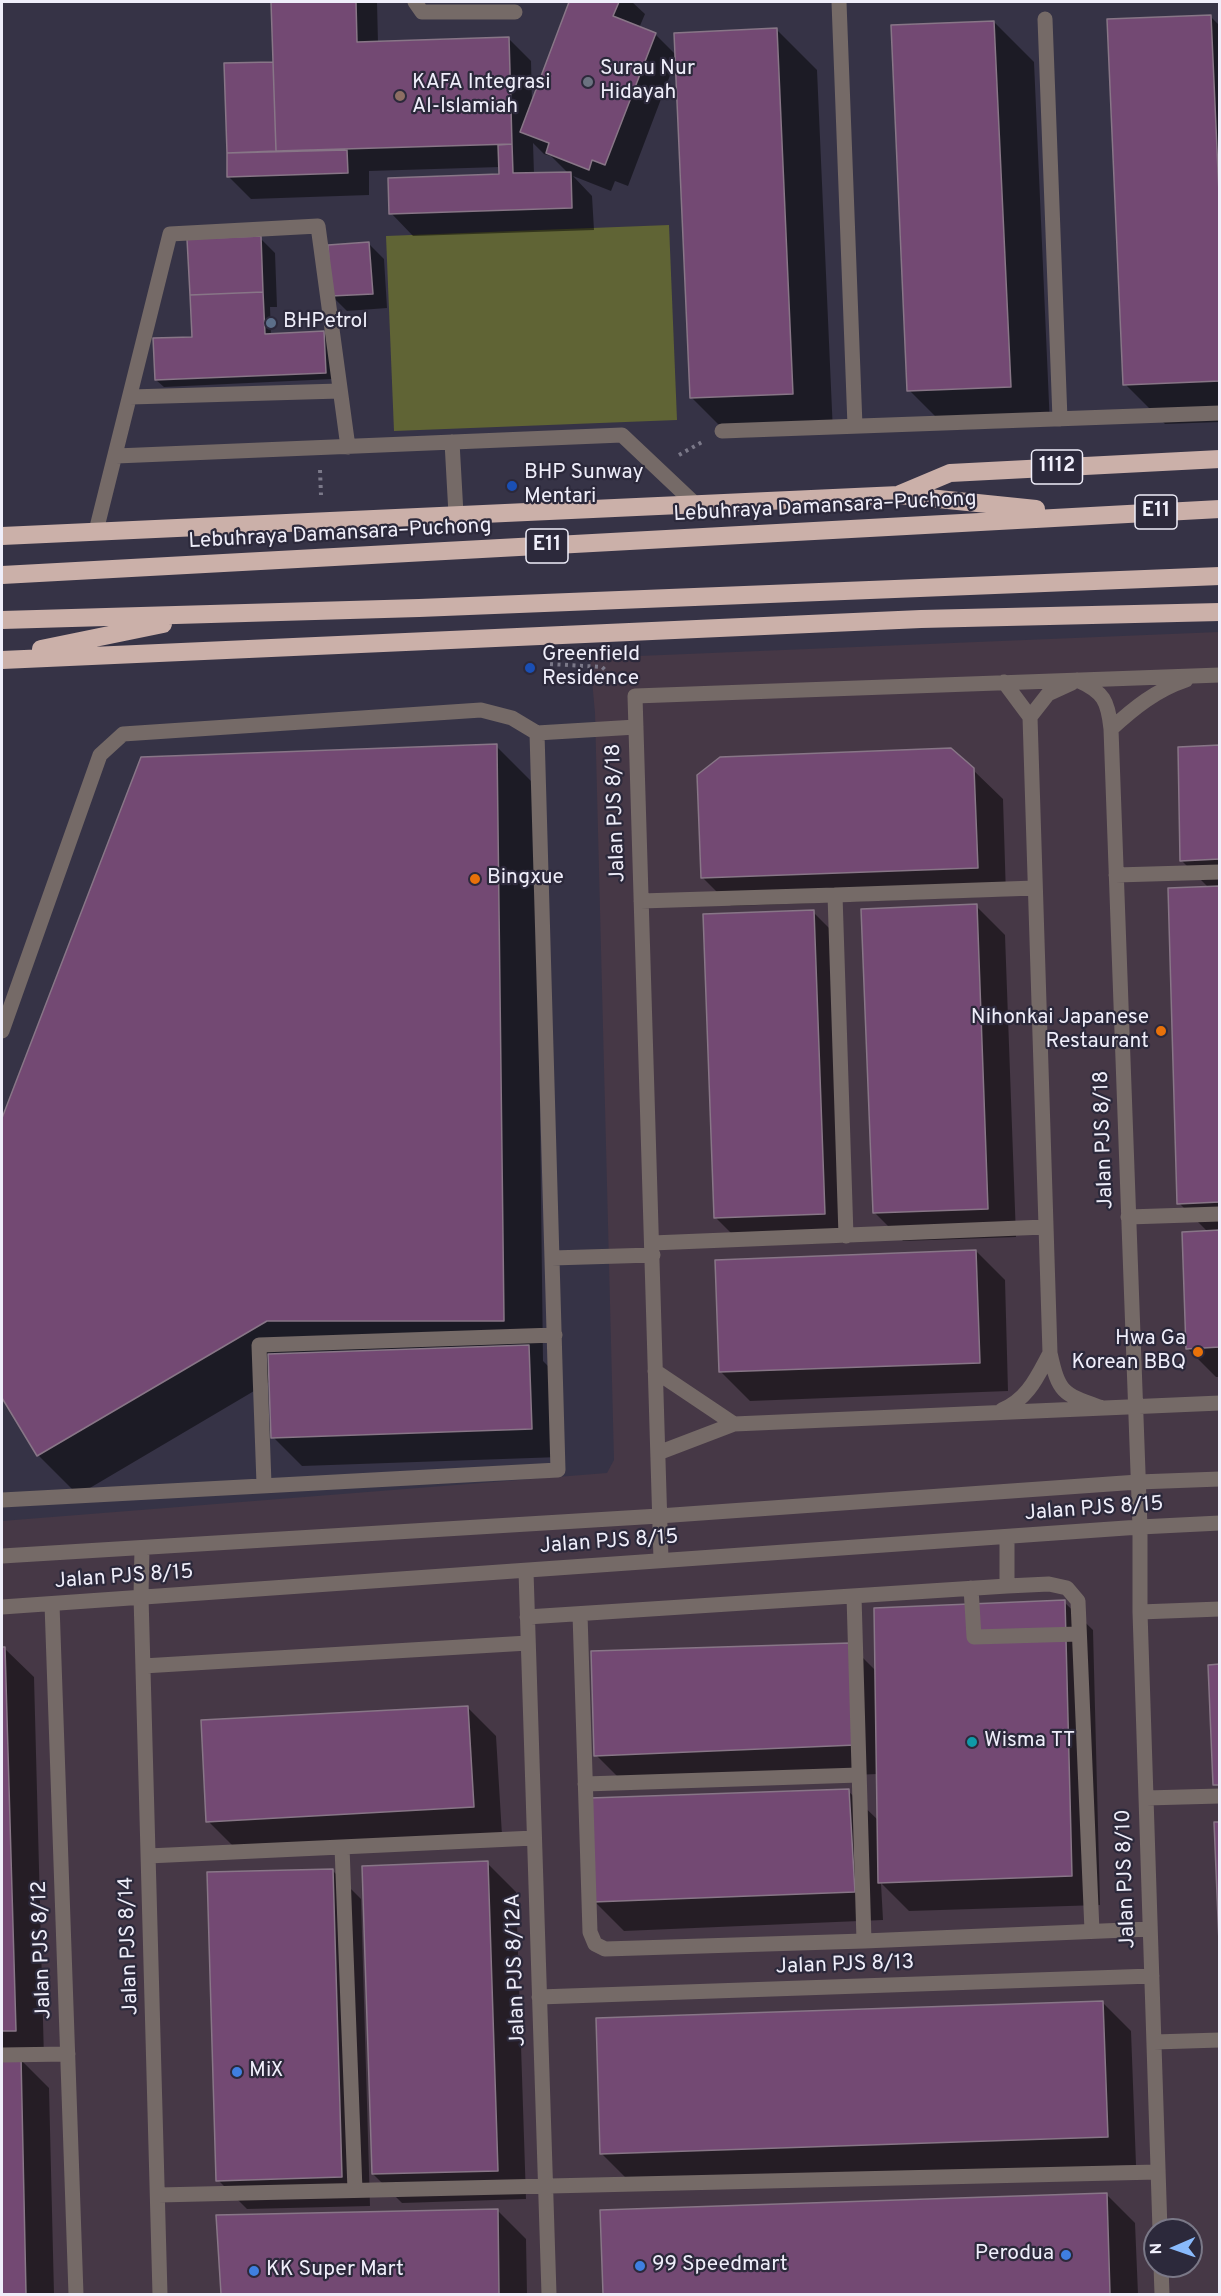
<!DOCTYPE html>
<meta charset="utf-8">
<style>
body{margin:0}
#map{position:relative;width:1221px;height:2296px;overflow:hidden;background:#363346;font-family:Overpass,sans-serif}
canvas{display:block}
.frame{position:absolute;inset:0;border:3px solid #efeefa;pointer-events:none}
.north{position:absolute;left:1143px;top:2218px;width:60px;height:60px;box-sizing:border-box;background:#2c293b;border:2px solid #7a7887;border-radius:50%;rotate:268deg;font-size:16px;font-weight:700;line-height:24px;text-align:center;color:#efeefa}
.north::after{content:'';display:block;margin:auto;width:21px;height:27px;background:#89bafc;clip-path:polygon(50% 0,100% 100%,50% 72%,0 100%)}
</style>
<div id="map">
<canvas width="1221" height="2296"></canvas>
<div class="frame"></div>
<div class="north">N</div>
</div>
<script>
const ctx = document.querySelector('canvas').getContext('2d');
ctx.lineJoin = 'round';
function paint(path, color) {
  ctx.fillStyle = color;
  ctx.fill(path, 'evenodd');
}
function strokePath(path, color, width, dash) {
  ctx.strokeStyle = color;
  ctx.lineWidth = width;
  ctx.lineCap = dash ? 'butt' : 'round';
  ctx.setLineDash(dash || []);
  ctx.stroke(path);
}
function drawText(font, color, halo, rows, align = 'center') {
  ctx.font = font + ' Overpass,sans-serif';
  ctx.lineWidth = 4.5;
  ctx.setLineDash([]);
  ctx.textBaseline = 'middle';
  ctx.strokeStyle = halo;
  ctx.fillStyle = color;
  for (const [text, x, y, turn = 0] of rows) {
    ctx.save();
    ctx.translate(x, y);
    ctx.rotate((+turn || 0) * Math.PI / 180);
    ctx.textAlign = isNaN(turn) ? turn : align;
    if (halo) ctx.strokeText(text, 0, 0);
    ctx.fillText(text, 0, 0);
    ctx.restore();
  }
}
const commercial = new Path2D(`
 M1219 632V2294H2V1521L607 1473 614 1460 595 713 590 658ZM1155 2230H1191V2266H1155Z`);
const green = new Path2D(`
 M669 225 677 420 394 431 386 236Z`);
const shadow = new Path2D(`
 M273 2H377L378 43 509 39 531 61 532 103 571 2H632L645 14 639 28 655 34 677 56 777 30 817 70 833 433 732 438 692 398 677 57 628 186 615 181 611 191 573 176 592 196 594 230 413 236 391 213 501 175 500 167 369 171V195L251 199 229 177 225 65 275 64ZM533 143 544 154 551 156 568 173 534 174Z
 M1210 16 1220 26V422L1165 424 1125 384Z
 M994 22 1034 62 1050 426 949 430 909 390Z
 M260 238 275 253 277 307H270L271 335 324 333 331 340 333 379 164 387 156 380 193 339Z
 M369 244 384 259 387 308 347 311 332 296Z
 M496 746 536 786 543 1361 557 1375 560 1457 302 1466 273 1437 271 1381 78 1495 38 1455 2 1395V1122L142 758Z
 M1220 746V1377H1216L1187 1348 1208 1232 1179 1203 1209 888 1181 860Z
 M973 770 1003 799 1006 896 731 906 702 877Z
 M976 906 1005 935 1016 1237 903 1241 874 1212Z
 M813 912 842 941 853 1242 744 1246 715 1217Z
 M976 1251 1005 1280 1008 1391 750 1401 721 1372Z
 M1064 1602 1093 1630 1100 1905 909 1911 881 1883 883 1920 624 1931 595 1902 848 1791 879 1821 878 1774 625 1784 596 1755 849 1644 877 1672Z
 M2 1649H5L34 1677 44 2059 21 2060 49 2088 54 2294H2Z
 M467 1707 496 1736 502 1835 237 1850 208 1821Z
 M487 1863 516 1892 526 2199 402 2203 373 2174Z
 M332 1870 361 1899 370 2206 247 2209 218 2180Z
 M1102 2002 1131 2031 1136 2165 631 2183 602 2154Z
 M1106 2194 1135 2223 1138 2294H604L601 2212Z
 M497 2210 526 2239 527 2294H222L217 2216Z`);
const building = new Path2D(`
 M271 2H356L357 42 509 37 512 144 276 151Z
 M569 2H619L613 16 656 33 605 165 592 160 589 170 546 153 549 143 520 132Z
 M1211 15 1220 216V381L1123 385 1107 19Z
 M994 21 1011 387 907 391 891 25Z
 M777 28 793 394 690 398 674 33Z
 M273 62 276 151 227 153 224 63Z
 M512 144 513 173 571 172 572 208 389 214 388 178 499 174 498 145Z
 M347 150 348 173 227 177V153Z
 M261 236 263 292 190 295 187 239Z
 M369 242 373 294 331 296 328 245Z
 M263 292 265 334 324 331 326 373 155 380 153 338 192 337 190 295Z
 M497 744 504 1321H267L37 1456 2 1398V1118L141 757Z
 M1220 745V859L1180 861 1178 747Z
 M951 748 974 768 978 868 701 878 697 775 720 757Z
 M1220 886V1202L1177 1204 1168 888Z
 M977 904 988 1209 873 1213 861 909Z
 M814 910 825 1214 714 1218 703 914Z
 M1220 1230V1347L1186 1349 1182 1232Z
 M976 1250 980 1363 719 1372 715 1260Z
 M529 1345 532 1429 271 1438 268 1354Z
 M1065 1600 1072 1876 878 1883 874 1608Z
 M850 1643 856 1745 594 1756 591 1651Z
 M2 1647H5L16 2031H2Z
 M1220 1664V1785H1213L1208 1665Z
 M468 1706 474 1807 206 1822 201 1720Z
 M849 1789 855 1892 593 1902 590 1798Z
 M1214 1822H1220V1967Z
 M488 1861 498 2171 372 2174 362 1866Z
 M333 1869 342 2177 216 2181 207 1872Z
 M1103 2001 1108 2137 600 2154 596 2018Z
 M21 2057 26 2294H2V2058Z
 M1107 2193 1110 2294H603L600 2210Z
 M498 2209 499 2294H221L216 2215Z`);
const path = new Path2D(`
 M679 455 702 442
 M320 470 321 495
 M550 664 602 667 618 682`);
const minor = new Path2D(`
 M415 2 422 12H515
 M839 2 855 426
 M1045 19 1060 419
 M130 397 340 391
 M722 431 1220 413
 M452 442 456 514
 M116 456 622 435 694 503
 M96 531 170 234 318 226 348 447
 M1077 680C1104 692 1108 701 1111 729L1140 1527V1612L1160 2230
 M1004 682 1030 717 1050 1353C1059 1394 1063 1394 1102 1408
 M1030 717 1048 694 1072 683
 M1111 729C1134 708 1156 690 1186 680
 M537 733 636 727
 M1116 875 1220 872
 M641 901 835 895
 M2 1031 100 755 123 734 481 710 512 718 537 733 558 1470 2 1500
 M1128 1217 1220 1214
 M846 1236 835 895 1035 888
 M652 1243 1045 1227
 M552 1258 653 1255
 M655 1371 734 1424
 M1002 1410C1028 1399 1037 1377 1050 1353
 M658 1453 734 1424 1220 1403
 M264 1484 259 1345 555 1335
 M142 1548 141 1596 160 2294
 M2 1556 659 1516 1138 1482 1220 1479
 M661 1560 635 696 1220 675
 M526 1571 549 2294
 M1007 1586V1537
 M971 1588 974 1637 1079 1634
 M854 1596 864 1941
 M52 1604 76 2294
 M2 1607 1140 1527 1220 1523
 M1140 1612 1220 1609
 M580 1614 590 1932 595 1944 605 1949 864 1941 1150 1929
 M527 1617 1007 1586 1049 1584 1067 1588 1078 1601 1092 1931
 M143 1666 528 1643
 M585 1784 859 1775
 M1146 1798 1220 1796
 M342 1847 355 2190
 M148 1856 534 1838
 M539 1997 1152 1976
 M1154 2042 1220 2040
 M2 2055 68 2054
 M158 2195 1158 2172
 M1161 2266 1162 2294`);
const highway = new Path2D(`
 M900 494 950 473 1220 459
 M2 536 899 495 1036 509
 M2 575 1220 509
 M2 620 419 608 1220 576
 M41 649 163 624
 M2 660 921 619 1220 612`);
const markers = [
 [588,82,6,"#6b7280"],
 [400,96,6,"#8d6e63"],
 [271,323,6,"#5c6f8a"],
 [512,486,6,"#1a4fb4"],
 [530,668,6,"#1a4fb4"],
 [475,879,6,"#e8710a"],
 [1161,1031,6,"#e8710a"],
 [1198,1352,6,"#e8710a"],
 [972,1742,6,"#0f9aa8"],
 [237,2072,6,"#3f7fe0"],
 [1066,2255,6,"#3f7fe0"],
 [640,2266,6,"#3f7fe0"],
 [254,2271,6,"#3f7fe0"]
];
const shields = [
 [1057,467,51],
 [1156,512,42],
 [547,546,42]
];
const shieldNames = [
 ["1112",1057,467],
 ["E11",1156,512],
 ["E11",547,546]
];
const poiNames = [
 ["Surau Nur",600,70],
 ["Hidayah",600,94],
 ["KAFA Integrasi",412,84],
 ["Al-Islamiah",412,108],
 ["BHPetrol",283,323],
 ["BHP Sunway",524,474],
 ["Mentari",524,498],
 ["Greenfield",542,656],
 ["Residence",542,680],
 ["Bingxue",487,879],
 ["Nihonkai Japanese",1149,1019,"right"],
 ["Restaurant",1149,1043,"right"],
 ["Hwa Ga",1186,1340,"right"],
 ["Korean BBQ",1186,1364,"right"],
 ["Wisma TT",984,1742],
 ["MiX",249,2072],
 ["Perodua",1054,2255,"right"],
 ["99 Speedmart",652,2266],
 ["KK Super Mart",266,2271]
];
const streetNames = [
 ["Lebuhraya Damansara–Puchong",825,508,-3],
 ["Lebuhraya Damansara–Puchong",340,535,-3],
 ["Jalan PJS 8/18",617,813,-92],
 ["Jalan PJS 8/18",1105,1140,-92],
 ["Jalan PJS 8/15",1094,1510,-4],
 ["Jalan PJS 8/15",609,1543,-4],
 ["Jalan PJS 8/15",124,1578,-4],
 ["Jalan PJS 8/10",1127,1879,-92],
 ["Jalan PJS 8/14",130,1946,-92],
 ["Jalan PJS 8/12",43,1950,-92],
 ["Jalan PJS 8/13",845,1966,-2],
 ["Jalan PJS 8/12A",517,1970,-92]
];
paint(commercial, '#463846');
paint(green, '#606435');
paint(shadow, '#0007');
paint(building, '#734973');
strokePath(building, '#887687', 1.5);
strokePath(path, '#7b7989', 4, [3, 4.5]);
strokePath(minor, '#756a67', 15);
strokePath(highway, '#cbb0a9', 18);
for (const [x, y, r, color] of markers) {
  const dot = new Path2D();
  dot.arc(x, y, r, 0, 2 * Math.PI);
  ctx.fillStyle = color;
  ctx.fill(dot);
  strokePath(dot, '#2c293b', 2);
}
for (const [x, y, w] of shields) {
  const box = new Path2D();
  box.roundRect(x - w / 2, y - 17, w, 34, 4.5);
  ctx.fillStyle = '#2c293b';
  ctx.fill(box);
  strokePath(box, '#efeefa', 1.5);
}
drawText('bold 20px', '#efeefa', null, shieldNames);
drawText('21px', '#efeefa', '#2c293b', poiNames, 'left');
drawText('21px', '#efeefa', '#2c293b', streetNames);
</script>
